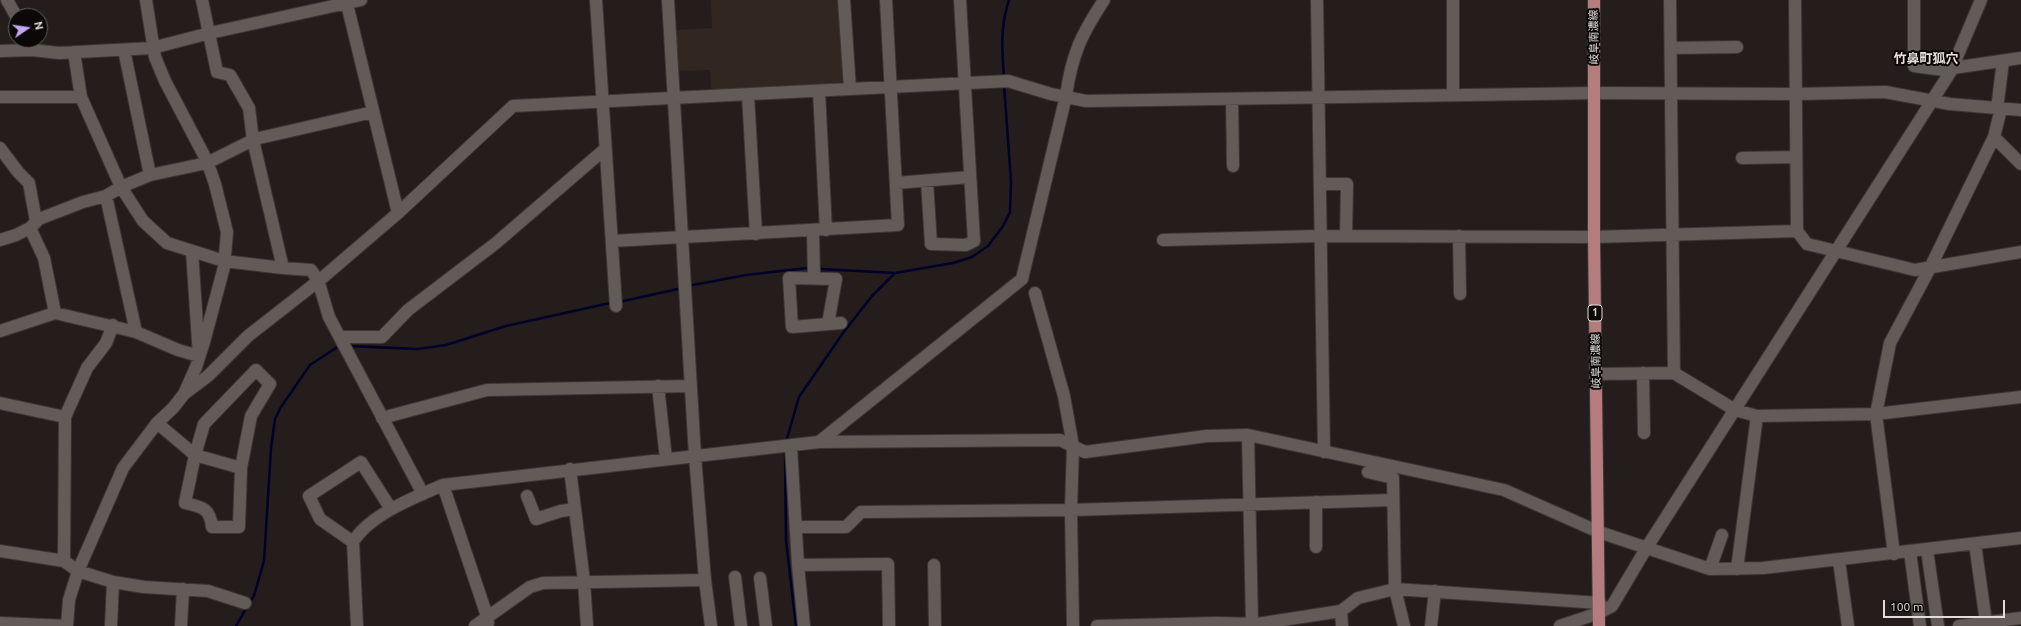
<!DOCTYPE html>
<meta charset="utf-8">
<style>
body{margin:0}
#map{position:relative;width:2021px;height:626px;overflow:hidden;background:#241d1b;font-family:Ubuntu,sans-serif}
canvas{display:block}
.north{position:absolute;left:8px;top:8px;width:40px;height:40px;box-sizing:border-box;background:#0b0807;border:1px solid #615d5c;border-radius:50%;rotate:77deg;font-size:11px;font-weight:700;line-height:16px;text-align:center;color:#e2dddb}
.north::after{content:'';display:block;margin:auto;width:14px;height:18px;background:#c4a7f1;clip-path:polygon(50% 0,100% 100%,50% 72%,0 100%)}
.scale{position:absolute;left:1883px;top:600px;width:122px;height:18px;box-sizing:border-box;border:2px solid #e2dddb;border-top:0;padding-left:5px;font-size:12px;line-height:14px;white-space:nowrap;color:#e2dddb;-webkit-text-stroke:3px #0b0807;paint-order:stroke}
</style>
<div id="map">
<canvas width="2021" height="626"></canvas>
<div class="north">N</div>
<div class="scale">100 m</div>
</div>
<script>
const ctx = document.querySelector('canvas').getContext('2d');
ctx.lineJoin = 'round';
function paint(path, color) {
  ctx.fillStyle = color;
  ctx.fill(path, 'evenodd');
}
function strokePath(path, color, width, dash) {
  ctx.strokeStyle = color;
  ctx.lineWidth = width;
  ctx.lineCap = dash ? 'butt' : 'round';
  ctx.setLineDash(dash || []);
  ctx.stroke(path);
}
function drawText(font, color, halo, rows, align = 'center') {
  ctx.font = font + ' Ubuntu,"Noto Sans JP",sans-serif';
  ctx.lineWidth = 4;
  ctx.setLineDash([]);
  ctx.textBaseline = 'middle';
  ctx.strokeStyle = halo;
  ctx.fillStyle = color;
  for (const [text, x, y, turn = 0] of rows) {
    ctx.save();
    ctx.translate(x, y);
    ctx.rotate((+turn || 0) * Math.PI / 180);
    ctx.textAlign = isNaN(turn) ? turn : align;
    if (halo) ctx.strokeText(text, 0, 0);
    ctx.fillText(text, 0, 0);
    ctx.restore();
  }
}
const built = new Path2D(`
 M711 0H839L844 82 843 84 711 90 710 70 678 71 676 30 712 28Z`);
const stream = new Path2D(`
 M1004 78C1002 51 1000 26 1009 0
 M820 269 895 273 953 263 972 257 988 246 1003 226 1010 212 1011 181 1004 85
 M693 285 746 275 807 268
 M619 302 678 289
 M349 346 418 349 446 345 506 326 610 303
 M786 442 799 397 843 333 872 296 895 273
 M785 449 786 541 796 626
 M249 603 254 596 264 561 271 448 275 419 281 407 310 365 336 348
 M236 626 247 607`);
const minor = new Path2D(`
 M7 0 16 16
 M202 0 217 72 230 75 249 108 253 140 283 268 311 270 318 280 329 317 423 494
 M346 0 398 213
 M596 0 616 306
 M668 0 695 456 705 580 711 626
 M844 0 850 89
 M1317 0 1324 452
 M1670 0 1674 373 1735 410 1757 416 1876 414 2021 397
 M1914 0V66L1951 71
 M1671 48 1737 47
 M124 50 150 175
 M0 51 32 50 59 53 152 48 210 33 361 0
 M74 52 81 97 121 187 143 221 167 243 224 261 283 268
 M1953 68 2021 58
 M819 91 826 230
 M748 95 756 234
 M1453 95V0
 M0 97H81
 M1232 99 1233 166
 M1997 109 2003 61
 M1994 137 2021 164
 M0 148 18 172 29 183 36 221
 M1742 158 1796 157
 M927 181 931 244 966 245 974 241 960 0
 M896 183 970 177
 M1320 184H1347L1346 236
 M106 196 136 332
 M30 228 44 258 55 313 136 332 178 350 199 356 192 251
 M813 231 814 278
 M1797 231 1807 244 1915 270 2021 252
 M1459 236 1460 294
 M0 240 16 235 30 228 39 219 83 202 106 196 121 187 150 175 207 163 255 139 373 112
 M1163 240 1320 236 1594 237 1797 231 1795 0
 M612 241 898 225 886 0
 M1035 293 1064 396 1073 446 1071 510 1073 626
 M828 324 836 279 789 278 792 327 841 323
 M0 331 55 313
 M340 337H382L408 310 496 243 605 149
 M1643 373 1644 433
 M1596 374 1674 373
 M658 386 666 459
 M184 394 208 376 248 336 321 279 398 213 513 106 1008 81 1051 94 1086 101 1595 93 1796 94 1885 92 1950 104 2021 110
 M0 403 65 417
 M382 418 487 390 691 386
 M157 423 195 455 241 468 239 527H212C210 508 202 507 185 503L195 455 204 424 256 370 270 384 251 416 241 468
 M1248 435 1252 624
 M819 442 1022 279 1066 96C1072 54 1081 35 1104 0
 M791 447 798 565 804 626
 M570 469 584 581 587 626
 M1368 472 1393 478 1395 589 1404 626
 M443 485 487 616 488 623
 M527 496 536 519 561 511 575 509
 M1316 502V547
 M796 527H846L861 512 1071 510 1393 500
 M353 542 320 519 309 496 361 462 391 509
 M1975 544 1986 622
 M1927 550 1938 626
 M0 551 64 561 78 571 113 582 144 587 208 591 245 603
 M1910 552 1920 626
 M1894 554 1876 414 1890 343 1930 268 1994 137 2001 109
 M64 561 65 417 87 368 106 343 113 325
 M1839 561 1848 626
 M798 565 888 564 889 626
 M934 565 935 626
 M1710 569 1722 535
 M1737 569 1757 416
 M735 577 741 626
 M760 578 766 626
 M1341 611 1342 626
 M0 623 67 626
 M67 626 69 600 78 571 123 468 157 423 173 408 184 394 196 367 204 342 224 267 227 232 215 184 207 161 165 81 155 57 146 0
 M111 626 113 582
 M181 626 183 589
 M357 626 353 542C369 515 415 497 443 485L819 442 1060 440 1085 452 1207 436 1248 435 1504 490 1599 532 1710 569 1763 568 2021 538
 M475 626 530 587 543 583 705 580
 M1097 626 1217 623 1257 624 1341 611 1358 598 1395 589 1600 603
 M1431 626 1435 591
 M1560 626 1599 613 1612 606 1647 547 1951 71 1981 0
 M1959 626 2021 618`);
const major = new Path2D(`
 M1594 0V237L1599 626`);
const shields = [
 [1595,313,14]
];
const shieldNames = [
 ["1",1595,313]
];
const streetNames = [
 ["岐阜南濃線",1594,37,-91],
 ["岐阜南濃線",1596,361,-91]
];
const quarterNames = [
 ["竹鼻町狐穴",1926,59]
];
paint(built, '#322620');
strokePath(stream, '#00012a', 2.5);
strokePath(minor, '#3c3735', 14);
strokePath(major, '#3c3735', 14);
strokePath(minor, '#635b57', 12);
strokePath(major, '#b57c7e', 12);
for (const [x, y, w] of shields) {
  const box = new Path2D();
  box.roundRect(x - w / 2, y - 8, w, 16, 3);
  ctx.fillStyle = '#0b0807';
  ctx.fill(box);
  strokePath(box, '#e2dddb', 1);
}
drawText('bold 10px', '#e2dddb', null, shieldNames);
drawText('11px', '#e2dddb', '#0b0807', streetNames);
drawText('bold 13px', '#e9dfdb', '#0b0807', quarterNames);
</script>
